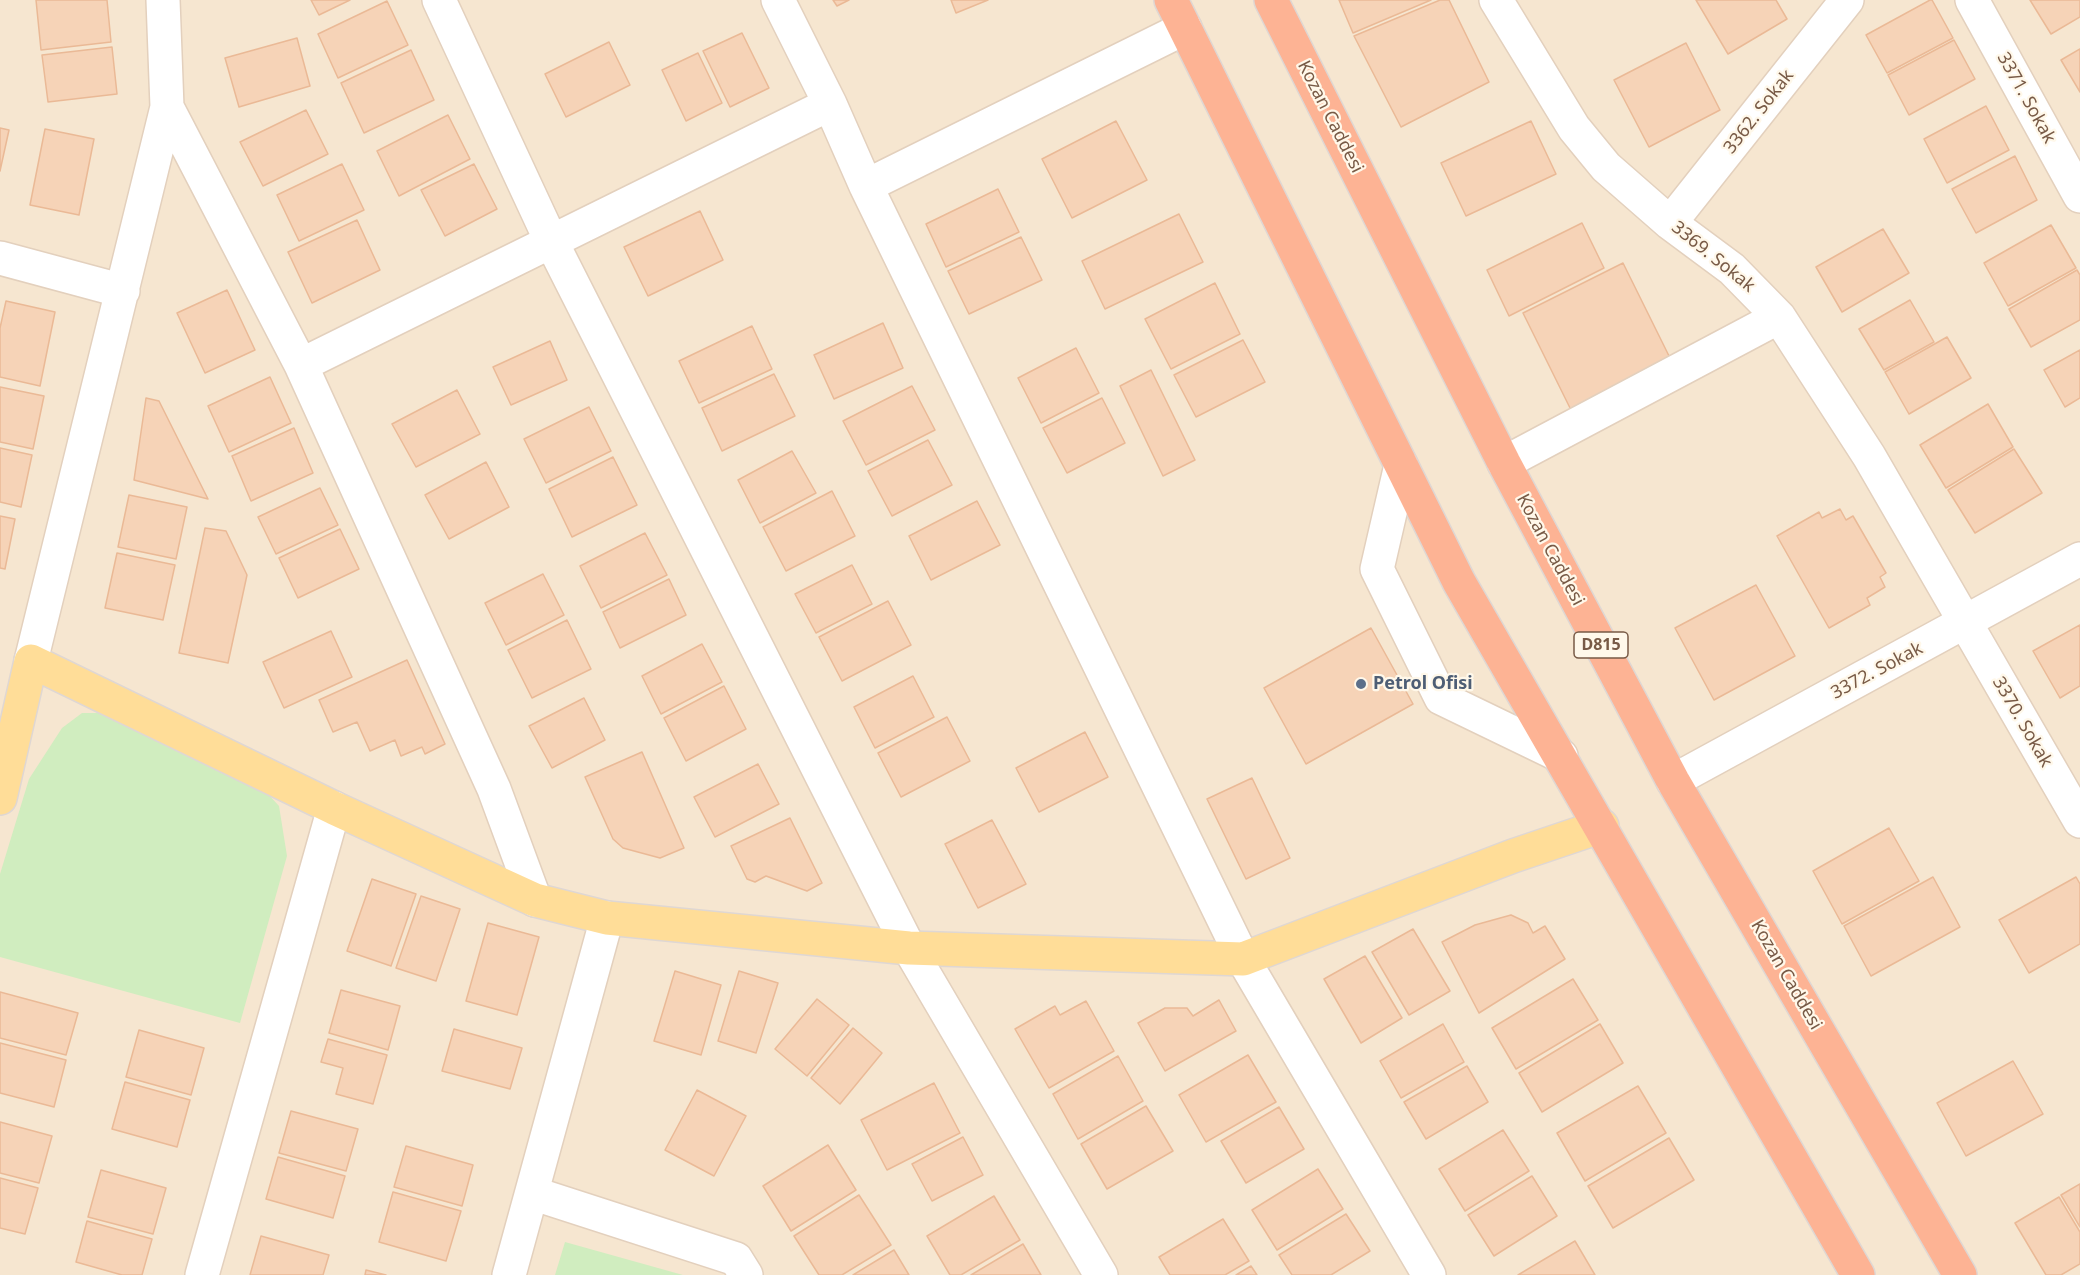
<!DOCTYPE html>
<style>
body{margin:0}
canvas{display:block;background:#fef4e2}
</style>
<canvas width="2080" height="1275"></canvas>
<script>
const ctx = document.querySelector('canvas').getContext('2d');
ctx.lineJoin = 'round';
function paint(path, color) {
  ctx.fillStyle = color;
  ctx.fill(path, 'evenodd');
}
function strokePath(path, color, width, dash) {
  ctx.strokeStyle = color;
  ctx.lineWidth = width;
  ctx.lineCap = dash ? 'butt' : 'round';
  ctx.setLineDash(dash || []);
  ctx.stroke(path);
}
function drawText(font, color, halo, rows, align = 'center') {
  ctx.font = font + ' "Noto Sans",sans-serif';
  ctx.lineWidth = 4.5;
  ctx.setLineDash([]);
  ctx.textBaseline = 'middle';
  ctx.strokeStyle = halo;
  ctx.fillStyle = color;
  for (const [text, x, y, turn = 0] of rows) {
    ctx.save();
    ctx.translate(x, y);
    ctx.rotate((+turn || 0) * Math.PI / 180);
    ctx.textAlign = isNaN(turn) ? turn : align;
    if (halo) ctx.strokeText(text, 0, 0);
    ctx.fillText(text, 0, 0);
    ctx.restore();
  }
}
const residential = new Path2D(`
 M0 0H2080V1275H0Z`);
const green = new Path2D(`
 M82 713H107L267 793 279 806 287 856 240 1023 0 957V874L29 779 62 728Z
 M565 1242 683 1275H555Z`);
const building = new Path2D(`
 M36 0H107L111 42 41 50Z
 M311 0H350L319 15Z
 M833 0H849L837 6Z
 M951 0H988L956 13Z
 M1339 0H1431L1353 33Z
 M1440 0H1449L1489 82 1401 127 1354 36Z
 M1696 0H1776L1787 19 1728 54Z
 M1930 0H1932L1953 38 1887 73 1866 35Z
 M2030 0H2080V17L2051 34Z
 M387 1 408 45 338 78 318 34Z
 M742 33 769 88 730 107 703 51Z
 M297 38 310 86 239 107 225 58Z
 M1954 40 1975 79 1909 115 1888 75Z
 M609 42 630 85 566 117 545 74Z
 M1686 43 1720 110 1649 147 1614 80Z
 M112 47 117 94 48 102 42 55Z
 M2080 49V92L2061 60Z
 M411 50 434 100 364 133 341 83Z
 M698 53 722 103 686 121 662 70Z
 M1986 106 2009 150 1947 183 1924 139Z
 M306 110 328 154 263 186 240 142Z
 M448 115 470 159 399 196 377 151Z
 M1116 121 1147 180 1072 218 1042 159Z
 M1531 121 1556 174 1466 216 1441 163Z
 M0 128 9 130 0 171Z
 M45 129 94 139 79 215 30 205Z
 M2015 156 2037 200 1976 233 1952 189Z
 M342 164 364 210 299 241 277 195Z
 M474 164 497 209 445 236 421 190Z
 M998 189 1019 232 946 267 926 224Z
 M700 211 723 260 648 296 624 247Z
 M1179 214 1203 262 1105 309 1082 261Z
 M357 220 380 270 312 303 288 252Z
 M1582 223 1604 268 1509 316 1487 270Z
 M2051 225 2076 268 2008 306 1984 263Z
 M1883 229 1909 273 1842 312 1816 267Z
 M1021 237 1042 280 969 314 948 271Z
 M1623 263 1672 362 1572 412 1523 313Z
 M2077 270 2080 275V320L2031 347 2009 309Z
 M1215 283 1240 334 1171 369 1145 319Z
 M227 290 255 350 205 373 177 313Z
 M1910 300 1934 342 1884 370 1859 329Z
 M6 301 55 312 40 386 0 377V328Z
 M883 323 903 368 834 399 814 355Z
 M752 326 772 369 699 403 679 361Z
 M1947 337 1971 378 1909 414 1885 372Z
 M1243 340 1265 382 1196 417 1174 375Z
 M550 341 567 380 511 405 493 367Z
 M1076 348 1099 393 1041 423 1018 378Z
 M2080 350V398L2065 407 2044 370Z
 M1151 370 1195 460 1163 476 1120 386Z
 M774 374 795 416 722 451 702 408Z
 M270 377 291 423 229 452 208 406Z
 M912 386 935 430 866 465 843 421Z
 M0 387 44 396 33 449 0 442Z
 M457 390 480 434 416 467 392 424Z
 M146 398 159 401 208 499 134 480Z
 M1102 398 1125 443 1067 473 1043 428Z
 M1988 404 2013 447 1946 488 1920 445Z
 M589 407 611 451 546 483 524 439Z
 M294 428 313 473 251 501 232 456Z
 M928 440 952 485 892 516 868 471Z
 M0 448 32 455 21 507 0 502Z
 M2014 449 2042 493 1975 533 1948 490Z
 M792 451 816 493 760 523 738 480Z
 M613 457 637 505 572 537 549 489Z
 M486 462 509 507 449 539 425 495Z
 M320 488 338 525 276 554 258 517Z
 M832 491 855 536 786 571 763 527Z
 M129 495 187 507 176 559 118 547Z
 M977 501 1000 545 931 580 909 536Z
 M1840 509 1846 520 1853 516 1886 573 1880 577 1885 587 1867 598 1870 605 1829 628 1777 536 1819 512 1822 518Z
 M0 516 15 519 5 569 0 568Z
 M205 528 226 531 247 575 228 663 179 653Z
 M340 529 359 569 298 598 279 558Z
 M645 533 667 575 601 608 580 566Z
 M117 553 175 565 163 620 105 608Z
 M852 565 872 604 816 633 795 594Z
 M543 574 564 615 506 645 485 603Z
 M669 579 686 615 620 648 603 612Z
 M1756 585 1795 656 1714 700 1675 628Z
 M888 601 911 645 842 681 819 637Z
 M567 620 591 669 532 698 508 650Z
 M2080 625V686L2060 698 2033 651Z
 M1371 628 1413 704 1306 764 1264 688Z
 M331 631 352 677 284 708 263 662Z
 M702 644 722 682 661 714 642 676Z
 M407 660 445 744 425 754 422 747 401 756 395 740 370 751 357 722 333 732 319 700Z
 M913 676 934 717 875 748 854 707Z
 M724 686 746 729 686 761 664 718Z
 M584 698 605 740 552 768 529 726Z
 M947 717 970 761 901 797 878 753Z
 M1085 732 1108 777 1039 812 1016 768Z
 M642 752 684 848 660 858 623 848 613 839 585 777Z
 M758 764 779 804 715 837 694 797Z
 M1252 778 1290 858 1246 879 1207 799Z
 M790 818 822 883 807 891 766 876 755 882 747 879 731 846Z
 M992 820 1026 884 978 908 945 844Z
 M1889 828 1919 881 1842 924 1813 871Z
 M1933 877 1960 927 1871 976 1844 926Z
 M2076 877 2080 884V944L2029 973 1999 920Z
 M372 879 416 894 391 966 347 951Z
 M421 896 460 909 436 981 396 968Z
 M1511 915 1528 923 1533 933 1545 926 1565 959 1479 1013 1442 942 1475 925Z
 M488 923 539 937 517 1015 466 1001Z
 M1413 929 1450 991 1409 1015 1372 952Z
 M1365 956 1402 1018 1361 1043 1324 979Z
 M675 971 721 985 701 1055 654 1041Z
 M739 971 778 983 756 1053 718 1041Z
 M1573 979 1598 1020 1516 1069 1492 1028Z
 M341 990 400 1006 388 1050 329 1033Z
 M0 992 78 1013 66 1055 0 1038Z
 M817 999 849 1025 807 1076 775 1049Z
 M1219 1000 1236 1031 1165 1071 1138 1023 1165 1008H1187L1193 1016Z
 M1086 1001 1114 1051 1049 1088 1015 1029 1055 1006 1060 1015Z
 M1443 1024 1464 1062 1401 1098 1380 1061Z
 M1600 1024 1623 1063 1542 1112 1519 1073Z
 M853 1028 882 1053 840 1104 811 1078Z
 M454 1029 522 1048 510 1089 442 1071Z
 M139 1030 204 1048 191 1095 126 1077Z
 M328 1039 387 1055 373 1104 336 1094 343 1068 321 1062Z
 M0 1043 66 1060 54 1107 0 1093Z
 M1248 1055 1276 1102 1206 1142 1179 1095Z
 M1118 1056 1143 1101 1078 1139 1053 1094Z
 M2013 1061 2043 1114 1966 1156 1937 1103Z
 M1467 1066 1488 1102 1426 1139 1404 1102Z
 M125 1082 190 1100 177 1147 112 1129Z
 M934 1083 960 1133 887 1170 861 1120Z
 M1638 1086 1666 1133 1585 1181 1557 1133Z
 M697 1090 746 1116 714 1176 665 1150Z
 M1146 1106 1173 1151 1107 1189 1081 1144Z
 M1279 1107 1304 1149 1246 1183 1221 1141Z
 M291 1111 358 1129 346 1171 279 1153Z
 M0 1122 52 1136 39 1183 0 1173Z
 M1503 1130 1529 1171 1465 1211 1439 1169Z
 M963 1137 983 1175 932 1201 912 1164Z
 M1669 1138 1694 1180 1613 1228 1588 1186Z
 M828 1145 856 1190 791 1231 763 1186Z
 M406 1146 473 1165 462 1206 394 1187Z
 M278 1157 345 1176 333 1218 266 1199Z
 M1318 1169 1343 1209 1277 1250 1252 1210Z
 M101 1170 166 1188 153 1234 88 1217Z
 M1532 1176 1557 1216 1494 1256 1468 1215Z
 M0 1178 38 1188 25 1234 0 1228Z
 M2080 1184V1227L2061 1195Z
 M393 1192 461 1211 446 1261 379 1242Z
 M859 1195 891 1245 842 1275H819L794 1236Z
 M994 1196 1020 1240 961 1275H950L927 1236Z
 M2059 1197 2080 1232V1264L2061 1275H2046L2015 1223Z
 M1346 1214 1370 1251 1331 1275H1292L1279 1255Z
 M1223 1219 1249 1261 1225 1275H1170L1159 1257Z
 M87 1221 152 1239 142 1275H122L76 1262Z
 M261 1236 329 1255 323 1275H250Z
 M1575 1241 1595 1275H1518Z
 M1023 1244 1041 1275H971Z
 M894 1250 909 1275H853Z
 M1251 1266 1257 1275H1236Z
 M366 1270 386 1275H365Z`);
const minor = new Path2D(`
 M439 0 551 241 909 948 1101 1275
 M778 0 830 104 866 186 1243 959 1429 1275
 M1496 0 1574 128 1606 167 1670 223 1732 269 1779 317 1869 456 2080 821
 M1972 0 2080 196
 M167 107 301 365 830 104
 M866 186 1185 28
 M1670 223 1847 0
 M0 258 123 291
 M301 365 494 789 535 900
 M1504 463 1779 317
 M1401 465 1377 569 1441 698 1561 756
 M31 661 167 107 163 0
 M1673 781 2080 559
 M532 1193 736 1259 746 1275
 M202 1275 334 808
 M509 1275 607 918`);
const major = new Path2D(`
 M0 798 31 661 334 808 535 900 607 918 909 948 1243 959 1513 856 1602 826`);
const highway = new Path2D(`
 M1171 0 1459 582 1858 1275
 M1271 0 1504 463 1673 781 1960 1275`);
const markers = [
 [1361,684,6,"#5c6f8a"]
];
const shields = [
 [1601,645,54]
];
const shieldNames = [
 ["D815",1601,645]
];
const streetNames = [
 ["3371. Sokak",2026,98,61],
 ["3362. Sokak",1759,112,-52],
 ["Kozan Caddesi",1330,117,63],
 ["3369. Sokak",1713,257,39],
 ["Kozan Caddesi",1550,550,62],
 ["3372. Sokak",1877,671,-28],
 ["3370. Sokak",2022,722,60],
 ["Kozan Caddesi",1786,975,60]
];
const serviceNames = [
 ["Petrol Ofisi",1373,684]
];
paint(residential, '#f6e6d0');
paint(green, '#d0edbf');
paint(building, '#f6d3b7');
strokePath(building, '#eab996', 1.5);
strokePath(minor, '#e3d0bd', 36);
strokePath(major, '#dfd7d3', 36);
strokePath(highway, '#dfd7d3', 36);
strokePath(minor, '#fff', 33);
strokePath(major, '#ffdd98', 33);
strokePath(highway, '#fdb394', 33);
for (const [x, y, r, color] of markers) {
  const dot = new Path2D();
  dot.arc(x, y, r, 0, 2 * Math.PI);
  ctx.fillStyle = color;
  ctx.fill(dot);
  strokePath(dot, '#fff8ea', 2);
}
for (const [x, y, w] of shields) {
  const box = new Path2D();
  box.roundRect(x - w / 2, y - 13, w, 26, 4.5);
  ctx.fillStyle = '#fff8ea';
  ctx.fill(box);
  strokePath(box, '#785a46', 1.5);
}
drawText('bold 16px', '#785a46', null, shieldNames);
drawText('18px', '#785a46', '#fff8ea', streetNames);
drawText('bold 18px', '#4e5e75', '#fff8ea', serviceNames, 'left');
</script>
